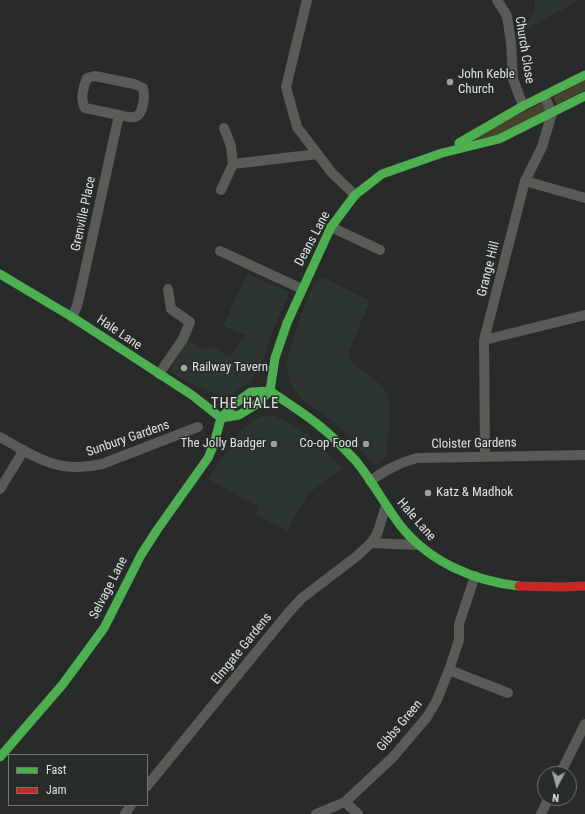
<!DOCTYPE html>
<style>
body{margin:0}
#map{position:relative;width:585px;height:814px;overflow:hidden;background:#292b2a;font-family:"Roboto Condensed",sans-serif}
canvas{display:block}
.legend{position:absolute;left:8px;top:754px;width:140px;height:52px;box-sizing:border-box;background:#282c29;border:1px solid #717472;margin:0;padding:5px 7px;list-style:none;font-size:12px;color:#dee1df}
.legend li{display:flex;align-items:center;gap:8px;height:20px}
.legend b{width:20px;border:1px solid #717472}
.north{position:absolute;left:537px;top:766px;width:40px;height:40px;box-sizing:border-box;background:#282c29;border:1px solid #717472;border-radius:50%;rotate:186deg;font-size:11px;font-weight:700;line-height:16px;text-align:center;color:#dee1df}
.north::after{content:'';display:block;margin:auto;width:14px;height:18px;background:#9fa1a0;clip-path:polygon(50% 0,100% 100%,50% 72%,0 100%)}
</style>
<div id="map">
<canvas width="585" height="814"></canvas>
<ul class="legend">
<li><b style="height:5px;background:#4caf50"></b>Fast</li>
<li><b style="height:5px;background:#c62828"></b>Jam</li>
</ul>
<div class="north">N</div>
</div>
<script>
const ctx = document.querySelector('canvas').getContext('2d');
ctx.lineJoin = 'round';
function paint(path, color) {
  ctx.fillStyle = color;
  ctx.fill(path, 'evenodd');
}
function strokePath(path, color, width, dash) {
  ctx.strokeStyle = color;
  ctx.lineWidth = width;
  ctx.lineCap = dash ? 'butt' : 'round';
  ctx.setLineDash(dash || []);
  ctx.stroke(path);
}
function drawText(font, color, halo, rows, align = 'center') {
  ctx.font = font + ' "Roboto Condensed",sans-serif';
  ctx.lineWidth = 3;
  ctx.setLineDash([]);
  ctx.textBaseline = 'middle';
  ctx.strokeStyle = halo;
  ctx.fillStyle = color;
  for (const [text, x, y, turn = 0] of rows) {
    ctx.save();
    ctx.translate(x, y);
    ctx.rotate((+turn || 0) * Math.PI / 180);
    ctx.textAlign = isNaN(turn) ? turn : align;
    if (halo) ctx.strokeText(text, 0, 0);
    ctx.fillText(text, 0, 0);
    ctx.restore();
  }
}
const built = new Path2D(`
 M535 0H580L521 32 535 11Z
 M247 274 290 292 272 332 263 360 257 372 250 382 232 394 222 395 212 393 185 381 169 371 188 340 206 350 210 345 230 357 246 335 223 326Z
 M322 277 370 301 349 351V357L351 361 382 386 388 395 389 406V429L386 458 375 465 344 431 331 420 302 399 293 388 289 378 287 365 288 354 294 336 303 310 314 284Z
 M265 415 275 416 286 421 312 437 343 468 308 494 287 531 256 515 259 507 208 479 240 432 255 419Z`);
const green = new Path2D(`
 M585 80V90L557 105 553 97Z
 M541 103 547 112 495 136 467 141Z`);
const street = new Path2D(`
 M307 0 286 87 297 127 332 173 355 195
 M497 0 507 16 511 42 513 79 523 106
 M224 128 231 146 233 164
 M525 181 585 198
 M221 190 233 164 318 154
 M331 227 380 250
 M220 251 302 289
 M72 317 77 306 81 289 119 115 85 108C80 100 83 87 87 78L95 76 134 84 143 88C145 96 144 114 135 117 130 118 124 116 119 115
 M484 340 585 315
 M159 374 183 339 190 322 171 309 168 289
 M0 437C37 458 58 474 102 464L198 427
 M485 457 484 340 525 181 542 147 552 113 544 96
 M370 481C386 470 398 463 417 458L585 455
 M0 489 24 450
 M371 543 418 545
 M449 670 508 693
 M560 774 585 724
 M147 786 289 612 302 598 357 556 371 543 377 534 386 506
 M345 802 358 814
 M125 814 131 805
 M316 814 345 802 393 757 427 717 437 700 449 670 459 640V624L475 576
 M541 814 549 798`);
const fast = new Path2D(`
 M459 143 523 106 585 75
 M0 274 72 317 192 395 221 418
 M270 391C287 403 306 414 322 428 334 437 344 449 355 460 372 480 384 504 400 525 428 561 473 581 519 586
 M221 418 239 415 254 406 270 391 275 358 287 323 331 227 355 195 382 174 442 153 499 139 585 96
 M0 757 63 684 104 628 141 555 157 530 208 458 214 444 221 418 233 405 251 392 270 391`);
const jam = new Path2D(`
 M519 586 561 587 585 586`);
const markers = [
 [450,82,4,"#9fa1a0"],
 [184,368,4,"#9fa1a0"],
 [274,444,4,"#9fa1a0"],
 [366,444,4,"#9fa1a0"],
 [428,493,4,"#9fa1a0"]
];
const streetNames = [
 ["Church Close",524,50,81],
 ["Grenville Place",84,214,-78],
 ["Deans Lane",313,239,-62],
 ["Grange Hill",489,269,-76],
 ["Hale Lane",119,333,34],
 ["Sunbury Gardens",128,439,-19],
 ["Cloister Gardens",474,444,-1],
 ["Hale Lane",416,520,49],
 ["Selvage Lane",109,588,-63],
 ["Elmgate Gardens",242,649,-51],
 ["Gibbs Green",400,726,-50]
];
const poiNames = [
 ["John Keble",458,75],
 ["Church",458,90],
 ["Railway Tavern",192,368],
 ["The Jolly Badger",266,444,"right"],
 ["Co-op Food",358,444,"right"],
 ["Katz & Madhok",436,493]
];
const quarterNames = [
 ["THE HALE",245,404]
];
paint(built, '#2c352f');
paint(green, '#47412f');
strokePath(street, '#595b57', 10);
strokePath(fast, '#4caf50', 9);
strokePath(jam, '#c62828', 9);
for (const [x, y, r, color] of markers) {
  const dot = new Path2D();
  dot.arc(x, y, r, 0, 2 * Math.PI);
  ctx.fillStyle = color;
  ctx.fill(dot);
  strokePath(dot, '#282c29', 1.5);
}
drawText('13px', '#dee1df', '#282c29', streetNames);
drawText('13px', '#dee1df', '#282c29', poiNames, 'left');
ctx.letterSpacing = '1px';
drawText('15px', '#dee1df', '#282c29', quarterNames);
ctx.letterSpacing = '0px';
</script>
